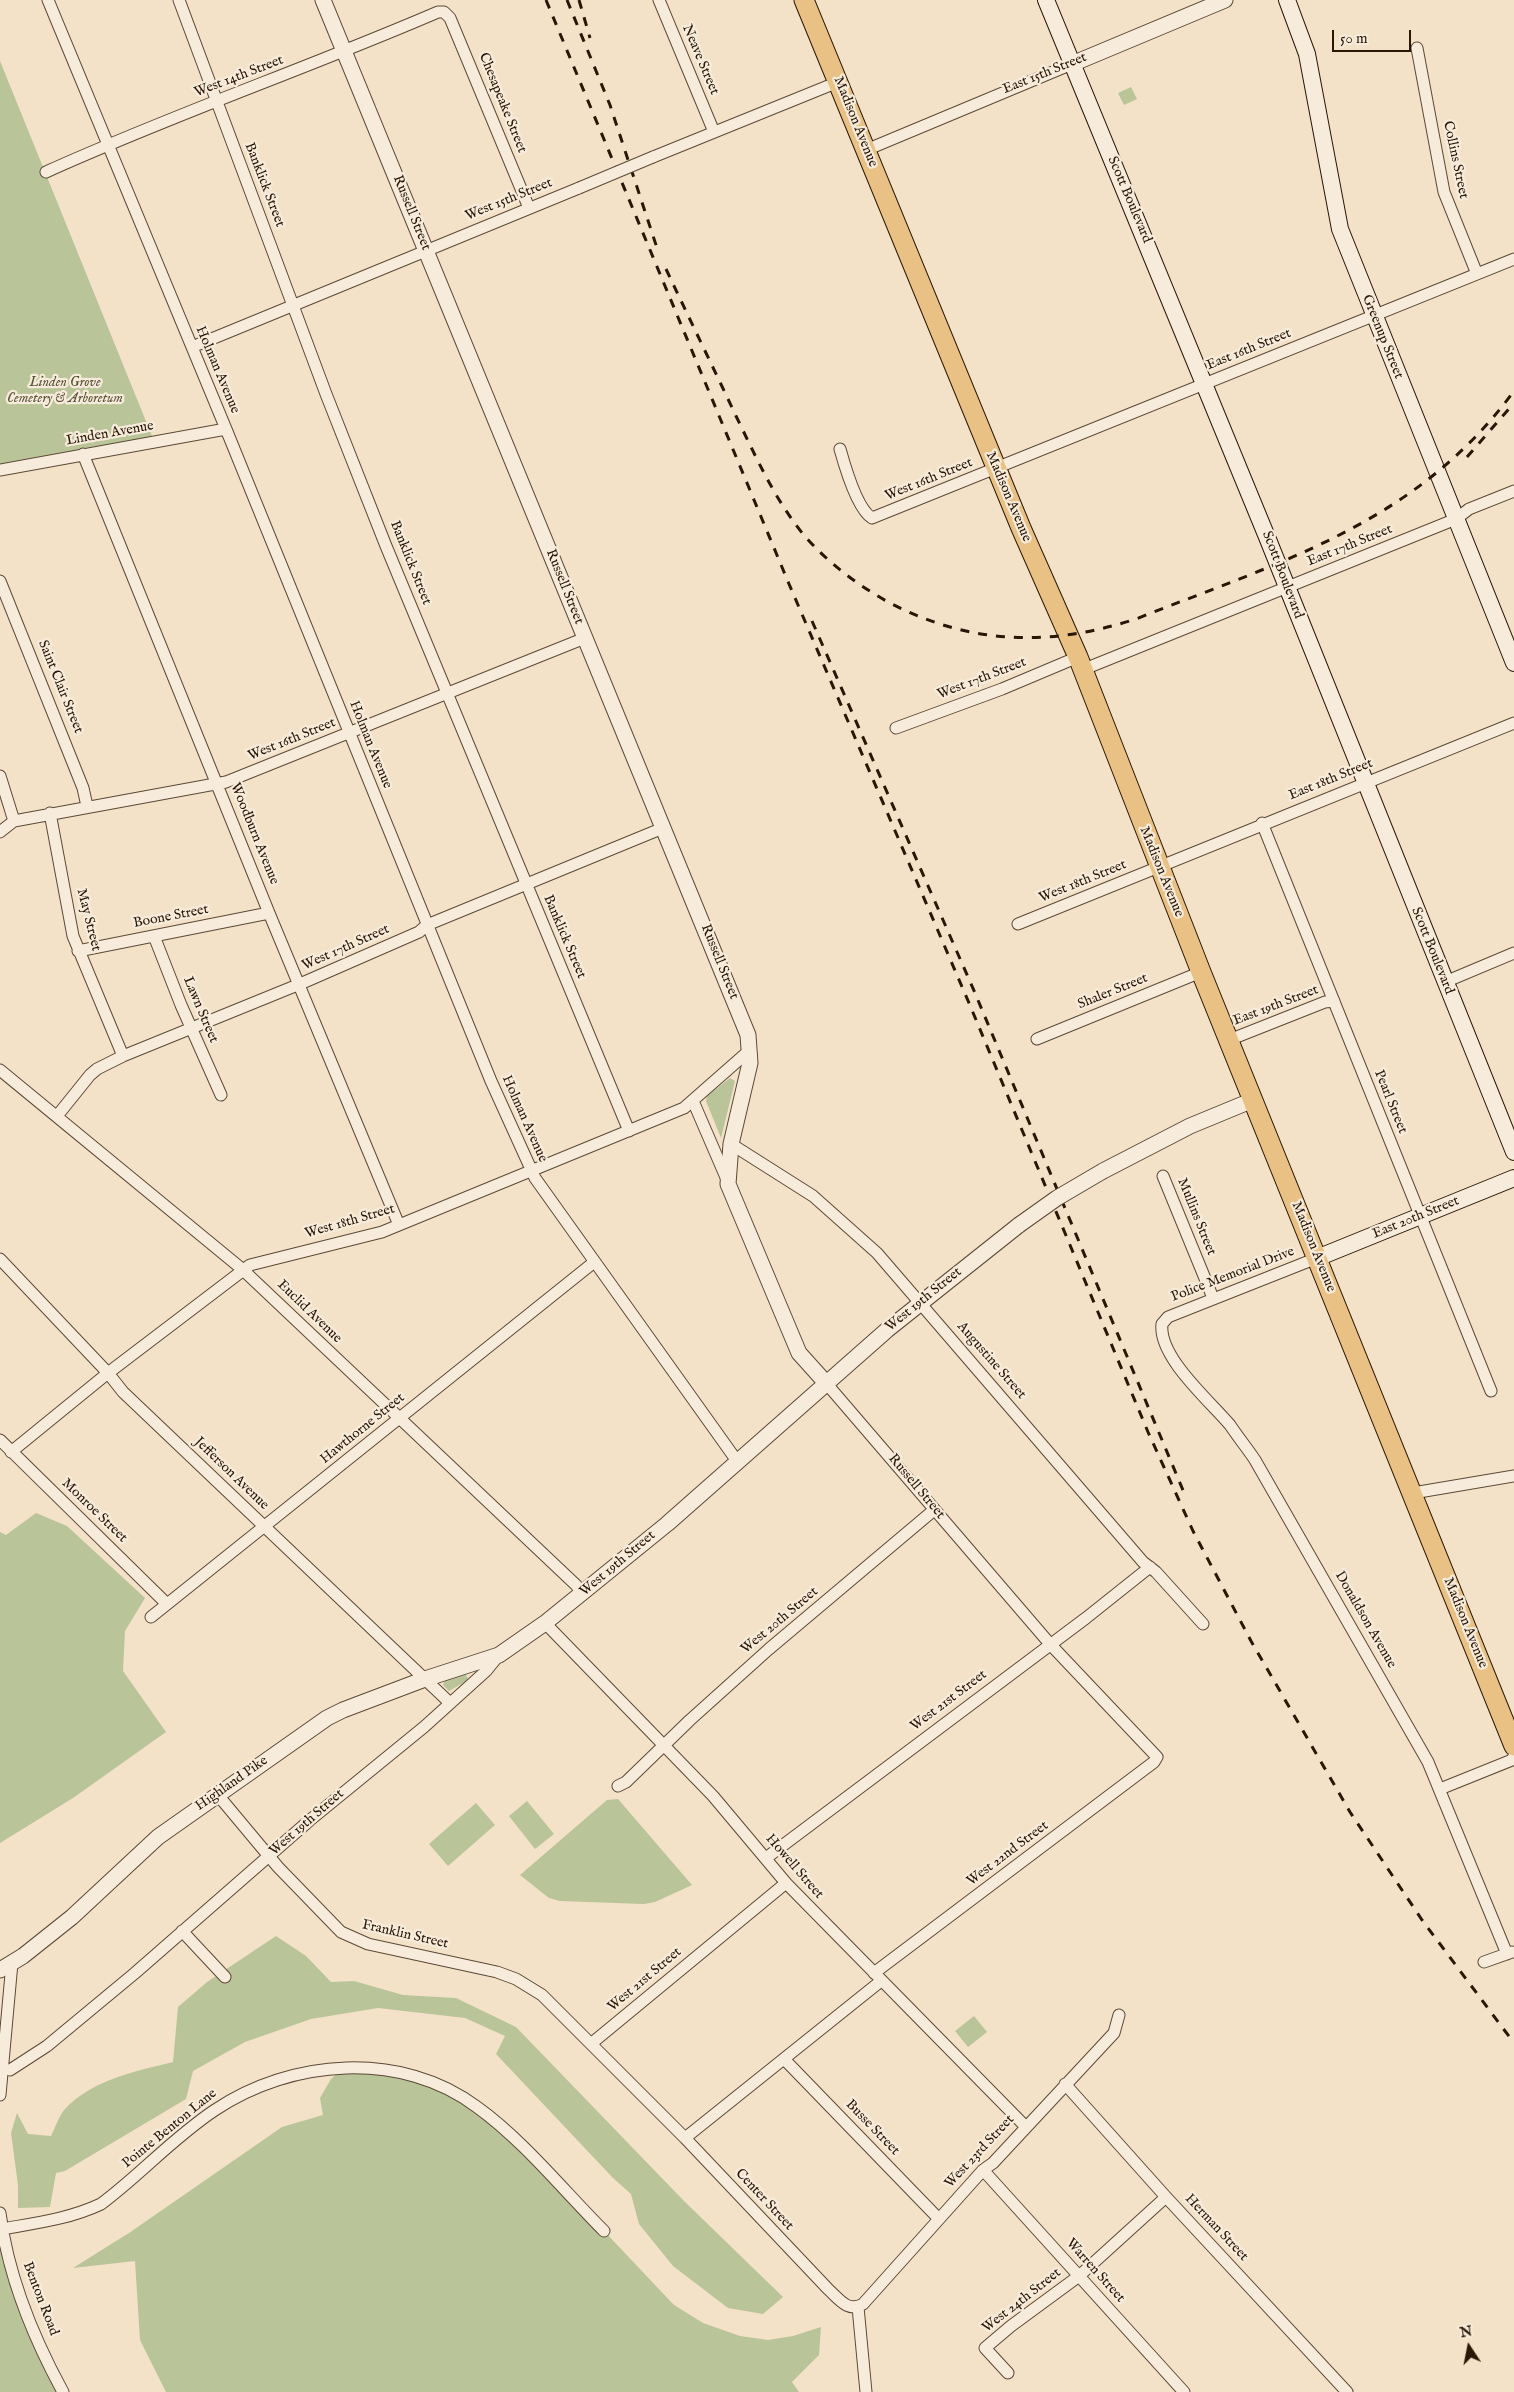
<!DOCTYPE html>
<style>
body{margin:0}
#map{position:relative;width:1514px;height:2392px;overflow:hidden;background:#f3e2c8;font-family:"IM FELL English",serif}
canvas{display:block}
.north{position:absolute;left:1444px;top:2322px;width:50px;height:50px;-webkit-text-stroke:4px #f7ecdb;paint-order:stroke;rotate:349deg;font-size:14px;font-weight:700;line-height:20px;text-align:center;color:#291605}
.north::after{content:'';display:block;margin:auto;width:18px;height:22px;background:#291605;clip-path:polygon(50% 0,100% 100%,50% 72%,0 100%)}
.scale{position:absolute;left:1332px;top:30px;width:79px;height:22px;box-sizing:border-box;border:2px solid #291605;border-top:0;padding-left:6px;font-size:15px;line-height:18px;white-space:nowrap;color:#291605;-webkit-text-stroke:4px #f7ecdb;paint-order:stroke}
</style>
<div id="map">
<canvas width="1514" height="2392"></canvas>
<div class="north">N</div>
<div class="scale">50 m</div>
</div>
<script>
const ctx = document.querySelector('canvas').getContext('2d');
ctx.lineJoin = 'round';
function paint(path, color) {
  ctx.fillStyle = color;
  ctx.fill(path, 'evenodd');
}
function strokePath(path, color, width, dash) {
  ctx.strokeStyle = color;
  ctx.lineWidth = width;
  ctx.lineCap = dash ? 'butt' : 'round';
  ctx.setLineDash(dash || []);
  ctx.stroke(path);
}
function drawText(font, color, halo, rows, align = 'center') {
  ctx.font = font + ' "IM FELL English",serif';
  ctx.lineWidth = 4.5;
  ctx.setLineDash([]);
  ctx.textBaseline = 'middle';
  ctx.strokeStyle = halo;
  ctx.fillStyle = color;
  for (const [text, x, y, turn = 0] of rows) {
    ctx.save();
    ctx.translate(x, y);
    ctx.rotate((+turn || 0) * Math.PI / 180);
    ctx.textAlign = isNaN(turn) ? turn : align;
    if (halo) ctx.strokeText(text, 0, 0);
    ctx.fillText(text, 0, 0);
    ctx.restore();
  }
}
const green = new Path2D(`
 M0 61 154 441 0 470Z
 M1131 87 1137 99 1124 105 1118 93Z
 M730 1078 735 1081 721 1138 706 1101 707 1096Z
 M36 1513 67 1526 145 1598 125 1631 123 1671 166 1732 73 1798 0 1843V1532L6 1535Z
 M466 1674 468 1680 449 1691 443 1685 445 1680Z
 M618 1799 692 1885 655 1902 644 1904 560 1901 549 1898 520 1875 607 1800Z
 M527 1801 554 1834 535 1849 509 1816Z
 M476 1803 495 1825 448 1866 429 1844Z
 M276 1936 306 1956 331 1982 354 1981 403 1995 456 1998 516 2027 684 2201 783 2297 763 2314 728 2308 673 2266 639 2224 631 2194 613 2178 496 2054 505 2036 465 2018 378 2008 311 2019 245 2042 193 2071 186 2099 65 2171 56 2173 50 2207 18 2208V2185L11 2133 17 2113 28 2134 51 2136C55 2128 59 2116 65 2109 92 2080 136 2071 173 2062L178 2007 207 1982Z
 M974 2016 987 2032 968 2047 955 2031Z
 M343 2068 405 2075 477 2106 604 2231 674 2305 703 2323 740 2336 768 2340 793 2336 821 2327 819 2355 792 2382 799 2392H166L140 2340 135 2261 73 2268 129 2233 282 2127 323 2115 320 2098 331 2079Z
 M0 2213 10 2267 63 2392H0Z`);
const minor = new Path2D(`
 M48 0 226 429 491 1081 535 1178 737 1461
 M179 0 326 394 386 546 629 1131
 M659 0 714 132
 M1417 48 1444 192 1477 274
 M866 150 1072 64
 M653 157 838 82
 M46 172C174 114 308 68 438 12H444L450 18 529 208
 M192 347 579 188
 M840 449C845 467 857 509 872 518L1514 259
 M83 454 269 913 399 1225
 M0 470 226 429
 M0 581 83 788 87 806
 M1082 670 1456 519 1469 509 1514 491
 M896 728 1002 689 1078 657
 M0 776 14 821
 M50 813 73 936 123 1056
 M1262 823 1491 1391
 M0 832 14 821 226 782 585 638
 M1018 924 1514 723
 M154 936 181 1005 221 1095
 M78 951 269 913
 M1445 982 1514 953
 M1037 1039 1201 972
 M1229 1040 1325 1002 1334 1001
 M0 1070 242 1269 576 1585 583 1594
 M693 1101 728 1182
 M57 1116 90 1075 97 1069 123 1056 300 984 419 932 427 925 663 828
 M731 1144 813 1196 877 1253 1143 1562 1156 1572 1203 1624
 M1163 1176 1213 1298
 M1317 1258 1168 1317 1162 1324C1158 1357 1210 1401 1230 1425 1238 1437 1247 1448 1255 1460L1428 1762 1507 1954
 M0 1259 108 1373 123 1392 450 1703
 M826 1383 1050 1644 1157 1757 1154 1762 874 1973
 M0 1440 167 1604
 M11 1452 108 1373 250 1265 382 1232 684 1108 750 1050
 M1413 1493 1514 1476
 M151 1617 593 1263
 M545 1623 713 1796 786 1883 1025 2126
 M618 1786 626 1782 690 1720 769 1649 934 1510
 M1440 1789 1512 1760 1514 1756
 M217 1794 278 1867 341 1932 368 1944 497 1972 516 1979 542 1995 685 2138 828 2289C839 2299 848 2313 863 2304L983 2170 993 2163 1114 2033 1119 2015
 M766 1858 1086 1618 1150 1567
 M182 1931 225 1977
 M1484 1962 1512 1952
 M592 2043 786 1883
 M784 2059 939 2219
 M10 2070 47 2046 135 1973 310 1820 424 1727 486 1671 499 1655
 M1065 2084 1166 2197 1347 2392
 M0 2095 12 1963
 M685 2138 881 1981
 M983 2170 1184 2392
 M0 2213C8 2276 33 2337 63 2392
 M2 2229C36 2223 69 2219 101 2204 140 2175 174 2137 215 2110 291 2059 401 2050 477 2107 523 2140 564 2191 604 2231
 M858 2307 866 2392
 M1008 2373 985 2348 1011 2326 1079 2276 1166 2197`);
const tertiary = new Path2D(`
 M323 0 748 1035 750 1063 731 1144 728 1184 799 1353 826 1383
 M1072 64 1225 0
 M1103 1171 1190 1126 1253 1100
 M0 1970 23 1956 72 1917 158 1837 327 1718 343 1710 425 1679 499 1655 545 1623 667 1524 887 1330 1019 1225`);
const secondary = new Path2D(`
 M1046 0 1267 537 1514 1152
 M1287 0 1307 54 1340 229 1514 663
 M1317 1258 1514 1178`);
const primary = new Path2D(`
 M804 0 1021 528 1078 657 1201 972 1514 1746`);
const rail = new Path2D(`
 M546 0 789 584 969 1003 1148 1432 1193 1531 1251 1641 1350 1812 1422 1920 1514 2043
 M567 0 610 105 658 251
 M579 0 590 38
 M666 269C689 318 713 367 736 416 756 457 774 498 803 534 827 562 856 584 888 602 970 645 1049 647 1136 619 1282 561 1416 524 1514 391
 M1467 457 1514 403
 M812 621 975 993 1185 1495`);
const minorBridge = new Path2D(`
 M579 188 653 157`);
const tertiaryBridge = new Path2D(`
 M1019 1225 1057 1198 1103 1171`);
const streetNames = [
 ["Neave Street",700,60,67],
 ["East 15th Street",1045,74,-22],
 ["West 14th Street",239,77,-21],
 ["Chesapeake Street",502,103,68],
 ["Madison Avenue",855,122,68],
 ["Collins Street",1455,160,78],
 ["Banklick Street",264,185,69],
 ["West 15th Street",509,200,-22],
 ["Scott Boulevard",1129,200,67],
 ["Russell Street",411,213,68],
 ["Greenup Street",1382,337,68],
 ["East 16th Street",1249,350,-22],
 ["Holman Avenue",217,370,67],
 ["Linden Avenue",110,434,-10],
 ["West 16th Street",929,480,-22],
 ["Madison Avenue",1008,497,67],
 ["East 17th Street",1350,546,-22],
 ["Banklick Street",410,563,68],
 ["Scott Boulevard",1282,575,69],
 ["Russell Street",564,587,68],
 ["West 17th Street",982,679,-21],
 ["Saint Clair Street",60,687,68],
 ["West 16th Street",292,740,-22],
 ["Holman Avenue",370,745,68],
 ["East 18th Street",1331,780,-22],
 ["Woodburn Avenue",254,834,68],
 ["Madison Avenue",1161,872,68],
 ["West 18th Street",1083,882,-22],
 ["Boone Street",171,917,-11],
 ["May Street",88,920,76],
 ["Banklick Street",564,937,67],
 ["West 17th Street",346,948,-24],
 ["Scott Boulevard",1432,951,68],
 ["Russell Street",719,962,68],
 ["Shaler Street",1113,992,-22],
 ["East 19th Street",1276,1006,-21],
 ["Lawn Street",200,1010,67],
 ["Pearl Street",1390,1102,68],
 ["Holman Avenue",524,1119,66],
 ["Mullins Street",1196,1217,68],
 ["East 20th Street",1416,1218,-22],
 ["West 18th Street",350,1222,-16],
 ["Madison Avenue",1313,1247,68],
 ["Police Memorial Drive",1233,1275,-21],
 ["West 19th Street",924,1300,-39],
 ["Euclid Avenue",309,1312,44],
 ["Augustine Street",991,1361,49],
 ["Hawthorne Street",363,1429,-39],
 ["Jefferson Avenue",231,1474,44],
 ["Russell Street",916,1487,50],
 ["Monroe Street",94,1511,44],
 ["West 19th Street",618,1564,-40],
 ["Donaldson Avenue",1365,1620,60],
 ["West 20th Street",780,1621,-40],
 ["Madison Avenue",1465,1623,68],
 ["West 21st Street",949,1701,-37],
 ["Highland Pike",232,1784,-35],
 ["West 19th Street",307,1823,-41],
 ["West 22nd Street",1008,1854,-37],
 ["Howell Street",794,1867,49],
 ["Franklin Street",405,1935,13],
 ["West 21st Street",645,1980,-40],
 ["Busse Street",872,2128,46],
 ["Pointe Benton Lane",170,2129,-39],
 ["West 23rd Street",980,2152,-47],
 ["Center Street",764,2200,47],
 ["Herman Street",1216,2228,47],
 ["Warren Street",1095,2271,48],
 ["Benton Road",40,2299,69],
 ["West 24th Street",1022,2301,-38]
];
const parkNames = [
 ["Linden Grove",65,383],
 ["Cemetery & Arboretum",65,399]
];
paint(green, '#b9c498');
strokePath(minor, '#5c4936', 13);
strokePath(tertiary, '#5c4936', 17);
strokePath(secondary, '#291605', 18);
strokePath(primary, '#291605', 21);
strokePath(minor, '#f7ecdb', 11);
strokePath(tertiary, '#f7ecdb', 15);
strokePath(secondary, '#f7ecdb', 16);
strokePath(primary, '#eac184', 19);
strokePath(rail, '#291605', 3, [9, 9]);
strokePath(minorBridge, '#5c4936', 13, []);
strokePath(tertiaryBridge, '#5c4936', 17, []);
strokePath(minorBridge, '#f7ecdb', 11);
strokePath(tertiaryBridge, '#f7ecdb', 15);
drawText('14px', '#291605', '#f7ecdb', streetNames);
drawText('italic 14px', '#5b5338', '#f7ecdb', parkNames);
</script>
